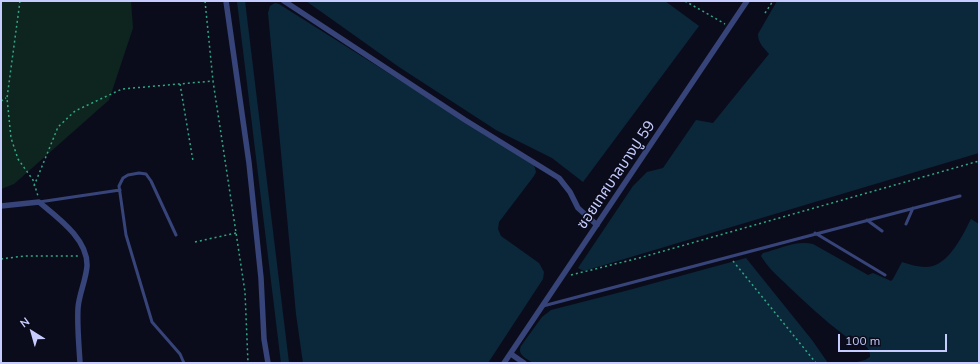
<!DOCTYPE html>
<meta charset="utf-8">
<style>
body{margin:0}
#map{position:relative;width:980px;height:364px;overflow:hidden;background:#0b0c1b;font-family:Mulish,sans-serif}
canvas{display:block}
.frame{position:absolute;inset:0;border:2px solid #c6cdfe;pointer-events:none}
.north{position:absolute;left:12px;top:312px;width:40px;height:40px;-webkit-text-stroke:3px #0b0c1b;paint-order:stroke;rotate:323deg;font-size:11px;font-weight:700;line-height:16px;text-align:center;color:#c6cdfe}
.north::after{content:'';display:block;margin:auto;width:14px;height:18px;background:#c6cdfe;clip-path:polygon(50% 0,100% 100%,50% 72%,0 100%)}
.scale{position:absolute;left:838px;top:334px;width:109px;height:18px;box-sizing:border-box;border:2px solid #c6cdfe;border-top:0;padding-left:5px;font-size:12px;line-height:14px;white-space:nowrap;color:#c6cdfe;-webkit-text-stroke:3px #0b0c1b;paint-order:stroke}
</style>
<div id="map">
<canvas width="980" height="364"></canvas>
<div class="frame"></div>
<div class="north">N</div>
<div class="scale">100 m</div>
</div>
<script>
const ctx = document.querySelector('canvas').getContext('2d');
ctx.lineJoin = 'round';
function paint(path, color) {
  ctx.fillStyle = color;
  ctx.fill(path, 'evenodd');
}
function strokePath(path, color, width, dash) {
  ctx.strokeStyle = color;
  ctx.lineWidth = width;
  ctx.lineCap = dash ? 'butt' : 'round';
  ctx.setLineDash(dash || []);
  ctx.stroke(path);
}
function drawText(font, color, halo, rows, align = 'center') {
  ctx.font = font + ' Mulish,"Noto Sans Thai",sans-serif';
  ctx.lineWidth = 3;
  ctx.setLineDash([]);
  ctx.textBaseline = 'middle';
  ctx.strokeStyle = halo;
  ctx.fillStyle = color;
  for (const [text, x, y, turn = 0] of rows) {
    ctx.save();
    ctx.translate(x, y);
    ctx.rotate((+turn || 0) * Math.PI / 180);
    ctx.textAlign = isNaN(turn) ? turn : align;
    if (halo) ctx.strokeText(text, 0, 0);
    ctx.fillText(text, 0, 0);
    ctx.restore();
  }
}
const green = new Path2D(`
 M1 1H131L133 28 109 100 14 184 1 189Z`);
const water = new Path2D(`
 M306 1H665L699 26 583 182 552 158 496 130 399 67Z
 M777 1H979V153L584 271 578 268 633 186 647 172 663 168 696 120 713 123 769 54C764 48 758 43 758 34Z
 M275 3 279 4 534 165 536 172 534 176 499 222 498 229 501 236 539 263 544 272 543 279 488 363H303L296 314 268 13 270 6Z
 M971 219 979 224V363H853L865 360 870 357C871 341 853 343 844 335 824 320 806 303 788 286 779 277 768 268 761 256L763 253C779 249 797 240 813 244L868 275 873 273 891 281 893 279 902 262C912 265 923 269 933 266 951 260 963 235 971 219Z
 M746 258 812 340 828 363H533C526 358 517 355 521 346L542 317 551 310 629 290Z`);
const canal = new Path2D(`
 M241 1 285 363`);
const path = new Path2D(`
 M20 1 7 98 11 138 18 159 33 180 38 196
 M205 1 213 81
 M685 1 725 24
 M765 13 773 1
 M180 84 193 161
 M1 101 6 98
 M34 186 58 127 75 111 122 89 213 81 245 292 248 363
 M195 242 236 233
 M1 259 24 256H79
 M733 261 816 363
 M571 275 639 258 979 161`);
const service = new Path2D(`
 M39 202 120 190
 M867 220 882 231
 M906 224 913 208
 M815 233 885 275
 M176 235 151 181 146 174 139 173 128 175 123 178 119 186 126 235 152 322 180 354 184 363
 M543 306 960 196`);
const minor = new Path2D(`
 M226 1 249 163 261 278 264 339 268 363
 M284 1 465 120 559 178 570 192 578 208 597 225
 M1 206 39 202C58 218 88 239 87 266 86 280 79 294 78 308 77 326 79 345 80 363
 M511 354 524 363
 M504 363 747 1`);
const streetNames = [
 ["ซอยเทศบาลบางปู 59",616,175,-56]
];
paint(green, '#0e251f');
paint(water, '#0b283a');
strokePath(canal, '#0b283a', 8);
strokePath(path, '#2fa985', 1.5, [2, 3]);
strokePath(service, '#374479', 3);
strokePath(minor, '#374479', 5.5);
drawText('15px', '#c6cdfe', '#0b0c1b', streetNames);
</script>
